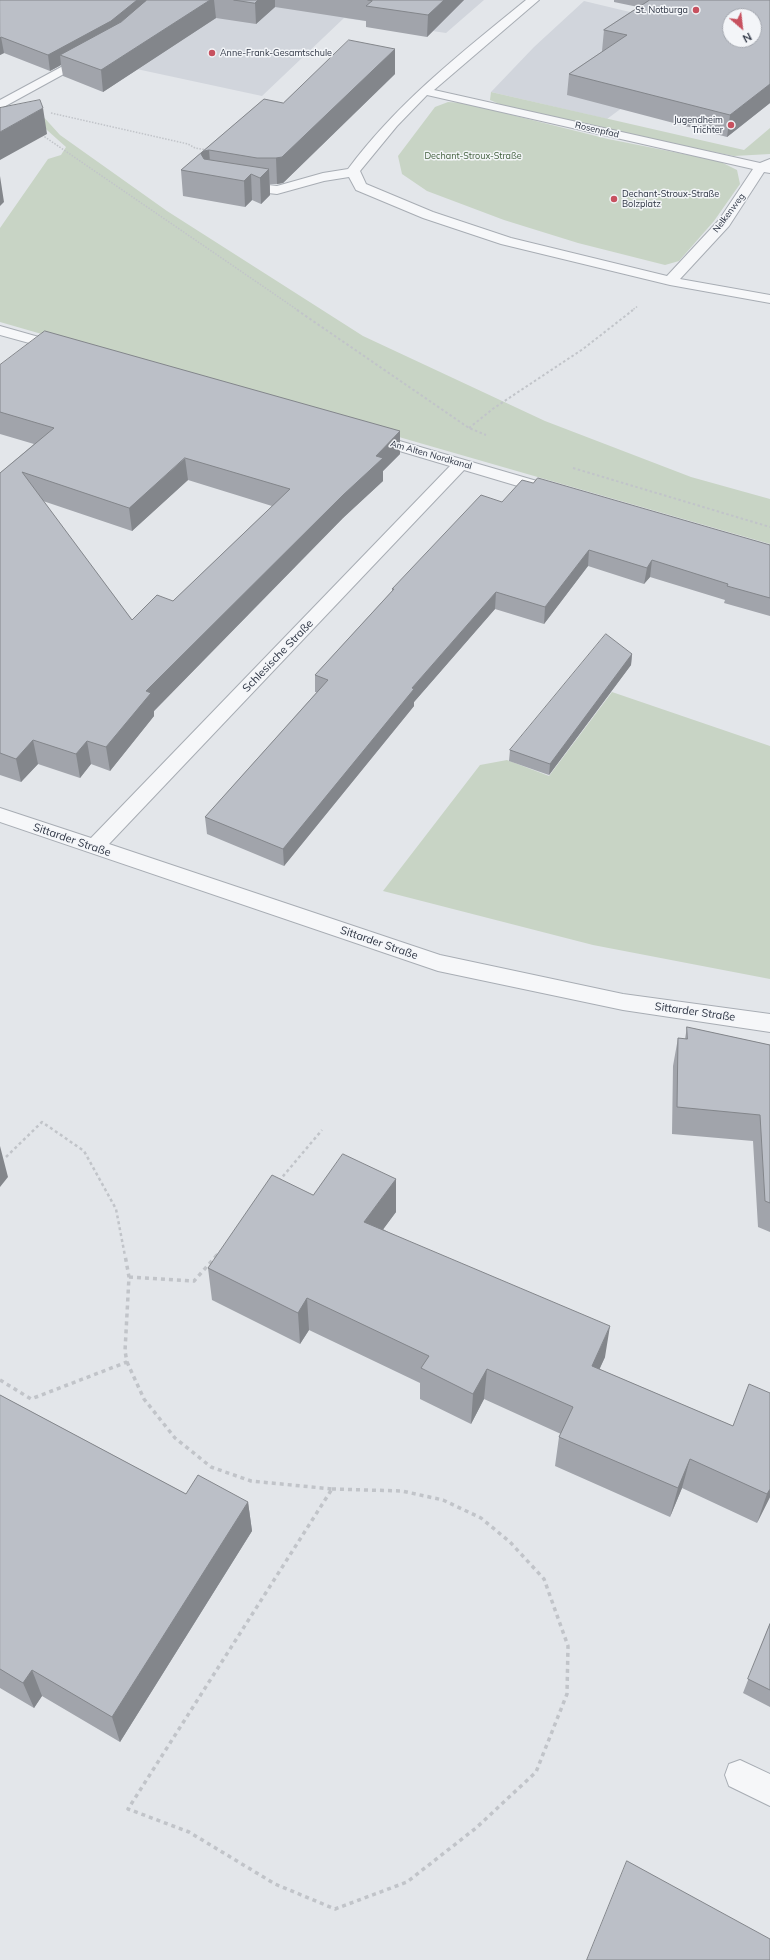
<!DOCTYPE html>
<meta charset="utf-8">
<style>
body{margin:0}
#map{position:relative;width:770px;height:1960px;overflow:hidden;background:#e3e6ea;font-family:Mulish,sans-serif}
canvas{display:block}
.north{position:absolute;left:722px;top:8px;width:40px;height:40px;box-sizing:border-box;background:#f3f5f8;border:1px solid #a3a7af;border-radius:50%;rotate:152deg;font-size:11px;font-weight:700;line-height:16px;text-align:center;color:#2c3342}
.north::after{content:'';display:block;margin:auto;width:14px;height:18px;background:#c7515f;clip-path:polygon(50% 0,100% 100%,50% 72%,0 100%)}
</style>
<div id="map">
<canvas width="770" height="1960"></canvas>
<div class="north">N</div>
</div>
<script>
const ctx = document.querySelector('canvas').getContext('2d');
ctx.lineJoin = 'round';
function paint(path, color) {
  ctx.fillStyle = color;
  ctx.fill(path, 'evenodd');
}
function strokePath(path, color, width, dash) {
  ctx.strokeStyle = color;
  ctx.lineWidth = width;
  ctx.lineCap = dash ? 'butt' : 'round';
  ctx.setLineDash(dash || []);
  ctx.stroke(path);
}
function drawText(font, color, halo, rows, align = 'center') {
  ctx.font = font + ' Mulish,sans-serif';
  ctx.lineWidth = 3;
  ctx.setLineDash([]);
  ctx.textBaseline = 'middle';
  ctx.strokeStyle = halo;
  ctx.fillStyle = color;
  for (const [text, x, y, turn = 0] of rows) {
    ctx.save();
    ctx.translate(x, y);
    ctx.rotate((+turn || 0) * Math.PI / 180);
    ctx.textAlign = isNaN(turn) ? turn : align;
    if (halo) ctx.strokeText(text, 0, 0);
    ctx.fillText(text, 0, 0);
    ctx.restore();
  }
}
const built = new Path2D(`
 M194 0H484L446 33 344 18 262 96 104 62Z
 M584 1 655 18 665 76 607 119 491 92 534 47Z`);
const green = new Path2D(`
 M491 92 744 150 770 128V154L734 156 613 132 504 106 490 100Z
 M448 102 464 103 608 139 719 161 737 170 740 184 714 221 679 261 665 265 578 243 504 220 427 191 402 174 398 156 435 107Z
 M40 113 60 135 167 211 363 336 545 421 691 477 770 499V544L0 322V228L48 159 61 155 66 147 29 114Z
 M612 692 770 746V979L593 945 383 891 480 765 507 760 549 776Z`);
const pathFar3 = new Path2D(`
 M51 113 188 144 195 148 207 150
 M42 135 299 311
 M631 311 638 306`);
const pathFar2 = new Path2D(`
 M297 310 469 428 486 435
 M469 428 494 408 583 349 633 310
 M573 468 770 527`);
const pathFar1 = new Path2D(`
 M6 1157 42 1122 84 1151 116 1209 125 1256
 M279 1181 322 1130
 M216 1256 220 1251`);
const path = new Path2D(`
 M129 1277 194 1281 217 1255
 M127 1362 144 1399 175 1438 211 1467 251 1481 332 1489
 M0 1380 31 1399 127 1362 125 1351 129 1277 125 1255
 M332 1489 402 1491 443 1500 481 1518 510 1542 544 1579 568 1646 567 1694 536 1772 476 1828 407 1882 335 1909 275 1884 189 1832 128 1809Z`);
const minor = new Path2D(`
 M526 0H539L434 90 760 163 770 159V173L764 172 729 226 680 279 770 295V303L670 285 501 244 423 218 356 190 349 177 324 181 277 194 241 190 236 189 234 186 236 183 241 182 277 186 323 173 348 169C398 102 462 52 526 0ZM427 95 753 169 719 220 667 276 511 238 433 212 366 184 360 171 397 126Z
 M89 52 95 56 93 58 0 109V100Z
 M0 326 67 345 69 348 67 351 62 352 0 335Z
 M372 433 554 486 556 490 554 494 548 495 464 470 109 844 440 955 623 994 770 1014V1032L623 1010 438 971 0 822V808L91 838 450 466 366 441 364 438 366 435Z
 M740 1760 770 1774V1806L729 1786 725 1775 729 1764Z`);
const wall = new Path2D(`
 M0 0H464L427 37 366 27V21L275 7 256 24 216 18 103 92 63 76 61 65 50 71 4 53 0 55Z
 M614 0H770V103L727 137 567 95 569 74 603 51H602L604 30 638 7 614 2Z
 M395 74 283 183 277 184H270V195L261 204 252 200 245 207 183 196 181 170 264 99 283 103Z
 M0 365 400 454 383 471V481L343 518 154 711V716L110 771 91 764 80 778 38 764 21 782 0 775V473L34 444 0 434ZM188 480 272 506 173 601 132 620 43 501 132 531Z
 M533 483 770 545V616L724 603 725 600 650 577 644 584 588 566 544 624 495 609 414 702V706L284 866 207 834 205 817 317 692H315V675L392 591V589L502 502Z
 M632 654 631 665 549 775 509 761 510 750Z
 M687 1027 770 1045V1232L758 1227 753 1141 672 1134 673 1066 678 1038 685 1039Z
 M396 1179V1212L383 1229 605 1357 599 1369 733 1426 770 1497 757 1523 682 1488 670 1517 555 1466 559 1437 561 1434 484 1399 471 1424 420 1399V1383L309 1330 300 1344 212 1300 208 1268 313 1195Z
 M0 1395 186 1494 248 1502 252 1531 120 1742 42 1696 34 1708 0 1688Z
 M770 1623V1707L743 1693Z`);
const shadedWall = new Path2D(`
 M137 0H157L113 37 60 55 61 65 50 71 48 55Z
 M210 0H214L216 18 103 92 101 70Z
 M258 0H275V7L256 24 255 3Z
 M444 0H464L427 37 428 15Z
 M1 37 4 53 0 55V38Z
 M395 49V74L283 183 277 184 276 158Z
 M770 84V103L727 137 730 115Z
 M43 108 47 134 0 160V132Z
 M209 150 211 175 201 154 204 151Z
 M269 169 270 195 261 204 260 178Z
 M251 174 252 200 245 207 244 181Z
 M0 176 4 202 0 206Z
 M400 431V454L383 471V481L343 518 154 711V716L110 771 106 747 146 691Z
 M185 458 188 480 132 531 129 508Z
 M589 550 588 566 544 624 545 607Z
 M652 560 650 577 644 584 647 568Z
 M496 592 495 609 414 702V706L284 866 283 849 412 688Z
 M632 654 631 665 549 775 550 764Z
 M33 740 38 764 21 782 16 759Z
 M87 741 91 764 80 778 76 754Z
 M0 1146 8 1177 0 1187Z
 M396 1179V1212L365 1254 364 1222Z
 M307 1298 309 1330 300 1344 298 1313Z
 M610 1326 605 1357 587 1397 592 1366Z
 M487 1369 484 1399 471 1424 473 1394Z
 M690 1459 682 1488 670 1517 678 1488Z
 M770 1489V1497L757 1523 767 1494Z
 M248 1502 252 1531 120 1742 112 1717Z
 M32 1670 42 1696 34 1708 23 1683Z`);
const building = new Path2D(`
 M0 0H137L111 21 48 55 1 37 0 38Z
 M147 0H210L101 70 60 55 121 22Z
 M234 0H258L255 3Z
 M368 0H444L428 15 366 6 372 1Z
 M650 0H770V84L730 115 569 74 627 35 604 30ZM730 16H754V40H730Z
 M349 40 395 49 282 157 276 158H257L209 150 204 151 201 154 204 159 269 169 260 178 251 174 244 181 181 170 264 99 283 103Z
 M40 100 43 108 0 132V108Z
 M45 331 400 431 376 456 383 458 343 495 146 691 151 693 106 747 87 741 76 754 33 740 16 759 0 753V473L54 428 0 412V365ZM185 458 290 489 173 601 157 595 132 620 22 472 129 508Z
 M538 478 770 545V598L727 586 728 584 652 560 647 568 589 550 545 607 496 592 412 688 414 689 283 849 205 817 328 680 315 675 394 589H392L481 495 502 502 522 480 533 483Z
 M606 634 632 654 550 764 510 750Z
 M687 1027 770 1045V1203L765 1201 760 1115 677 1107 678 1038 687 1039Z
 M343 1154 396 1179 364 1222 610 1326 592 1366 733 1426 749 1384 770 1393V1489L767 1494 690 1459 678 1488 559 1437 573 1407 487 1369 473 1394 421 1368 429 1356 307 1298 298 1313 208 1268 272 1175 313 1195Z
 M0 1395 186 1494 198 1475 248 1502 112 1717 32 1670 23 1683 0 1669Z
 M770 1624V1690L748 1679Z
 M627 1861 770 1939V1960H587Z`);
const markers = [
 [696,10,4,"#c7515f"],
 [212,53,4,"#c7515f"],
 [731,125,4,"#c7515f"],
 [614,199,4,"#c7515f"]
];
const farPoinames = [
 ["St. Notburga",688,10],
 ["Anne-Frank-Gesamtschule",220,53,"left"],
 ["Jugendheim",723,120],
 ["Trichter",723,130],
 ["Dechant-Stroux-Straße",622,194,"left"],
 ["Bolzplatz",622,204,"left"]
];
const farStreetnames = [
 ["Rosenpfad",597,130,13],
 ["Nelkenweg",729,213,-53],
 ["Am Alten Nordkanal",431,455,16]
];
const farParknames = [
 ["Dechant-Stroux-Straße",473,156]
];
const streetNames = [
 ["Schlesische Straße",278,656,-46],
 ["Sittarder Straße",72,840,19],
 ["Sittarder Straße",379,943,19],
 ["Sittarder Straße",695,1012,8]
];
paint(built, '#d1d5dc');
paint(green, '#c8d4c5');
strokePath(minor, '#a8adb4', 2);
strokePath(pathFar3, '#c1c4c9', 1.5, [1.5, 1.5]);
strokePath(pathFar2, '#c1c4c9', 2, [2.5, 2.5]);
strokePath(pathFar1, '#c1c4c9', 2.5, [3, 3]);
strokePath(path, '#c1c4c9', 3.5, [4, 4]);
paint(minor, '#f6f7f9');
paint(wall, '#a1a4ab');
paint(shadedWall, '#83868b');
paint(building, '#bbbfc7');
strokePath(building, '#83868b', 1);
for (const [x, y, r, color] of markers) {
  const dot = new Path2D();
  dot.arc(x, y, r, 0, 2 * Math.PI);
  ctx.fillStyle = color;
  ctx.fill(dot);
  strokePath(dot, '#f3f5f8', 1.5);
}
drawText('9px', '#2c3342', '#f3f5f8', farPoinames, 'right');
drawText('9px', '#2c3342', '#f3f5f8', farStreetnames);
drawText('9px', '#3f5d3a', '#f3f5f8', farParknames);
drawText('11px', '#2c3342', '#f3f5f8', streetNames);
</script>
